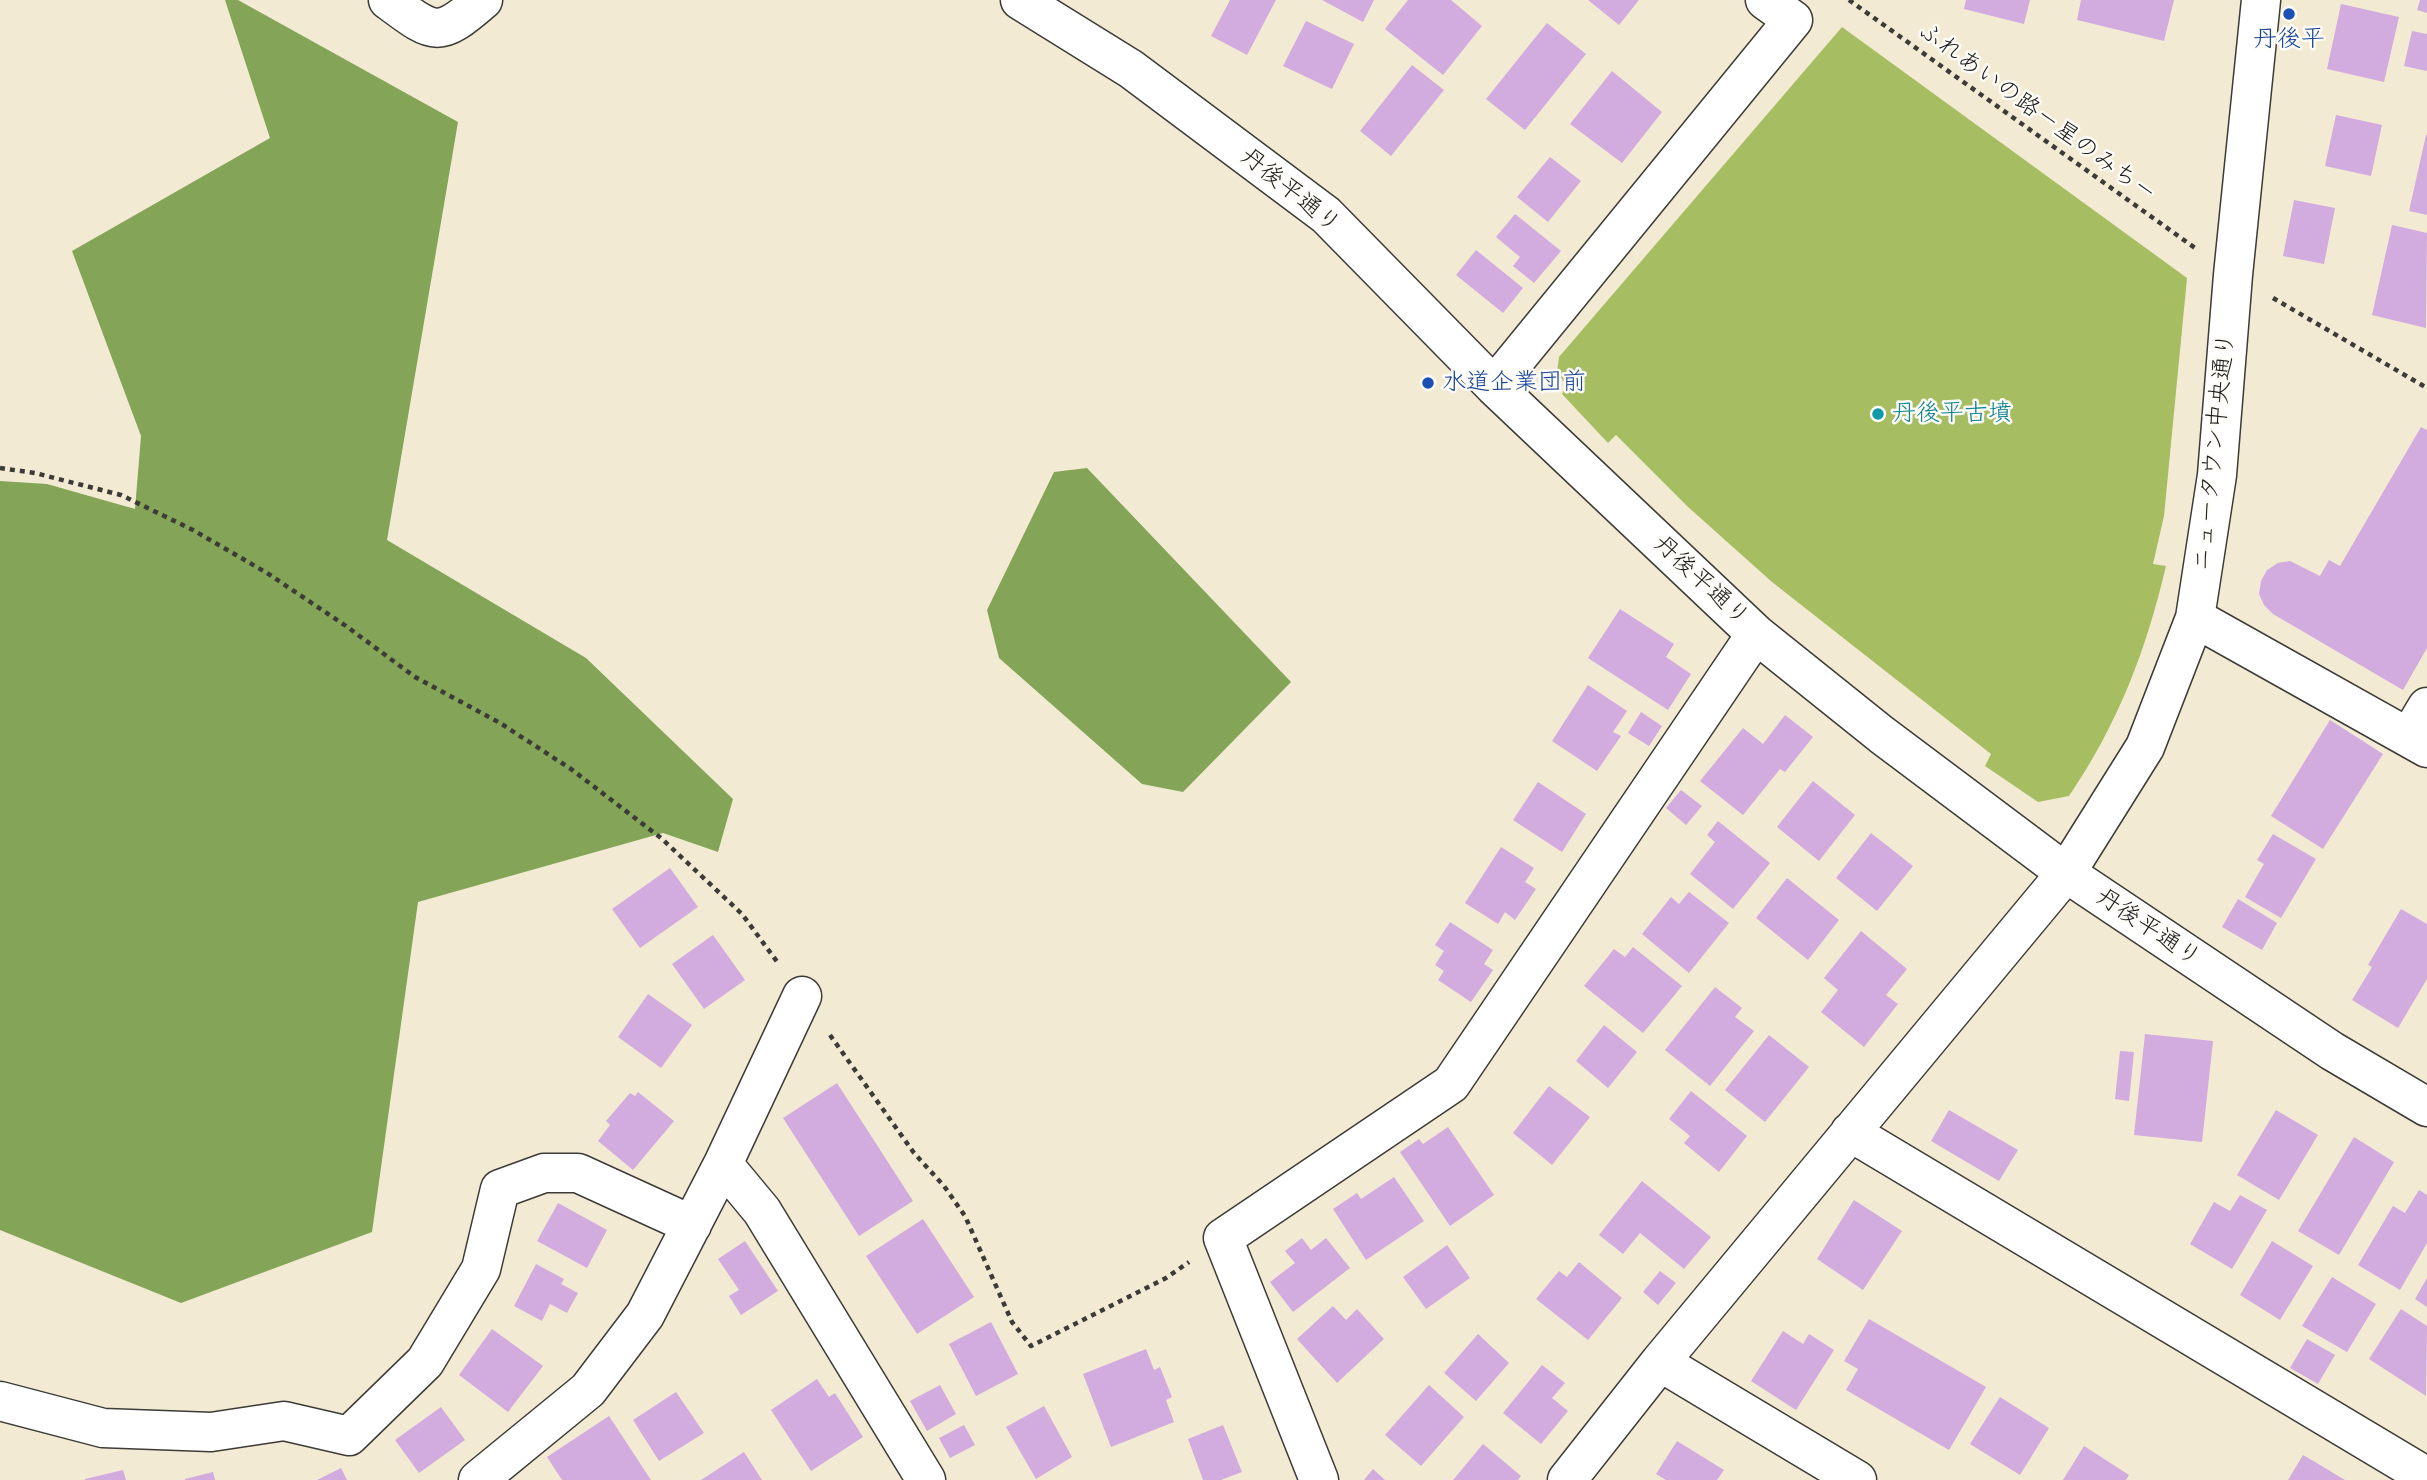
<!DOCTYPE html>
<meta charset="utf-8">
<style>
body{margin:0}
canvas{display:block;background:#f3ead3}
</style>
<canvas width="2427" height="1480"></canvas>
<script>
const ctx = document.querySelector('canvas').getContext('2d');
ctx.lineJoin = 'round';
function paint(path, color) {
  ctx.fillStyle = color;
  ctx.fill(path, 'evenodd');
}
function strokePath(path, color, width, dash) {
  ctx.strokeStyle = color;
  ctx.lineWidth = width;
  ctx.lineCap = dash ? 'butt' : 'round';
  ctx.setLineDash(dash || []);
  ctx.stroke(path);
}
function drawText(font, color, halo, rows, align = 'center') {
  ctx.font = font + ' Pangolin,"Klee One",sans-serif';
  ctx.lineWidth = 5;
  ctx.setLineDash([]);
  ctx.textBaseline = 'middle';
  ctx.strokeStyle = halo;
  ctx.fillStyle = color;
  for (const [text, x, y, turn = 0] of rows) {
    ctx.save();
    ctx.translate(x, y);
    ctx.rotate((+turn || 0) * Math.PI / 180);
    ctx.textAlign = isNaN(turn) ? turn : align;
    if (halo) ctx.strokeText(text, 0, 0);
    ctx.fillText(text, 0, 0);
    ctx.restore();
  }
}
const green = new Path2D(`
 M1842 27 2187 278 2164 516 2153 564 2166 566C2146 651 2118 724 2069 796L2038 802 1985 766 1991 754 1772 582 1687 506 1616 435 1608 443 1562 394 1567 386 1557 372 1559 357Z`);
const forest = new Path2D(`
 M225 0H238L458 122 387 540 586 658 733 799 718 852 663 833 418 902 372 1232 181 1303 0 1230V481L47 484 135 509 141 436 72 251 270 138Z
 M1087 468 1291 682 1183 792 1142 784 999 658 987 610 1054 472Z`);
const building = new Path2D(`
 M1230 0H1276L1247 55 1211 36Z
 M1322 0H1374L1363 22Z
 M1408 0H1451L1482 26 1443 75 1385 29Z
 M1588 0H1639L1619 25Z
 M1966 0H2030L2024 24 1964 9Z
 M2081 0H2174L2164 41 2077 20Z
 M2420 0H2427V13L2417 10Z
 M2341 4 2399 17 2384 82 2327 69Z
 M1306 21 1354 44 1332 89 1283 66Z
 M1547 23 1586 54 1525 130 1486 99Z
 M2412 31 2427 34V71L2404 66Z
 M1412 65 1444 90 1391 156 1360 131Z
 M1612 71 1662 112 1622 163 1570 124Z
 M2336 115 2382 125 2371 176 2325 166Z
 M2426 135H2427V215L2409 211Z
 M1550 157 1581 181 1548 222 1517 197Z
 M2294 200 2335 208 2324 264 2283 256Z
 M1515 214 1561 251 1534 283 1513 266 1520 257 1496 237Z
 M2392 225 2427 233 2426 328 2372 315Z
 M1476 250 1523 288 1503 313 1456 275Z
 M2421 427 2427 430V648L2403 690 2273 614 2264 605 2259 594 2261 581 2267 570 2278 563 2290 561 2320 576 2329 560 2340 566Z
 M1620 609 1674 644 1666 657 1691 674 1668 710 1588 658Z
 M1588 685 1627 711 1613 732 1621 736 1597 771 1552 741Z
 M1641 712 1662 726 1649 746 1628 733Z
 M1785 715 1813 737 1785 772 1780 769 1743 815 1700 781 1743 728 1763 744Z
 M2330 720 2383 754 2323 849 2271 816Z
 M1813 781 1855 815 1819 861 1777 827Z
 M1538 782 1586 814 1562 852 1513 820Z
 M1681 790 1702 806 1686 825 1666 808Z
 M1718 821 1770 863 1733 909 1690 874 1715 842 1707 835Z
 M1871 833 1913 866 1877 911 1836 878Z
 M2273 834 2316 859 2281 918 2245 897 2264 864 2257 860Z
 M1501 847 1534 868 1525 882 1536 889 1515 920 1505 912 1498 924 1465 903Z
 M670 868 698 907 640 948 612 909Z
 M1787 878 1839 920 1808 960 1756 918Z
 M1689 892 1729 923 1689 973 1642 934 1671 897 1679 904Z
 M2238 899 2277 923 2262 950 2222 927Z
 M2401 909 2427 924V979L2398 1028 2352 1000 2372 967 2368 965Z
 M1450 922 1493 950 1484 964 1493 970 1471 1002 1438 980 1444 971 1435 965 1444 951 1435 945Z
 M1861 931 1907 969 1886 995 1898 1004 1864 1047 1821 1012 1838 990 1824 978Z
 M713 935 745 980 704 1009 672 964Z
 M1633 947 1682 986 1643 1033 1584 986 1614 949 1625 957Z
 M1715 987 1742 1008 1735 1017 1754 1031 1710 1086 1665 1050Z
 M648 994 692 1025 661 1068 618 1037Z
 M1604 1025 1637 1052 1608 1088 1576 1061Z
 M2145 1034 2213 1041 2202 1142 2134 1135Z
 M1769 1035 1809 1067 1765 1122 1725 1090Z
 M2120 1051 2134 1052 2129 1101 2115 1099Z
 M837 1083 913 1201 859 1236 783 1118Z
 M1549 1086 1590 1117 1552 1165 1513 1133Z
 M1691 1091 1747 1136 1719 1172 1684 1143 1690 1136 1669 1119Z
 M638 1092 674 1121 633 1170 598 1141 610 1125 606 1121 630 1093 635 1096Z
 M1949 1110 2018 1150 1999 1181 1931 1141Z
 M2276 1110 2318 1135 2279 1200 2237 1175Z
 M1448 1127 1494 1195 1450 1226 1400 1152 1419 1139 1423 1144Z
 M2354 1137 2394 1162 2339 1255 2298 1231Z
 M1394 1177 1424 1221 1366 1260 1333 1209 1357 1193 1361 1199Z
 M1642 1181 1711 1237 1684 1269 1640 1233 1623 1254 1599 1235Z
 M2419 1190 2427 1195V1243L2400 1290 2358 1265 2393 1206 2405 1213Z
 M2240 1195 2267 1210 2232 1269 2190 1244 2214 1202 2230 1211Z
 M1854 1200 1902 1231 1863 1290 1817 1259Z
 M558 1203 607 1230 587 1268 537 1241Z
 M923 1219 974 1297 917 1334 866 1256Z
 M1302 1238 1311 1250 1326 1238 1350 1268 1293 1312 1270 1282 1295 1263 1285 1251Z
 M745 1241 778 1291 741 1315 729 1296 739 1290 718 1259Z
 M2272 1241 2313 1266 2280 1320 2240 1295Z
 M1447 1245 1470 1278 1426 1309 1403 1277Z
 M1579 1262 1622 1298 1588 1340 1536 1299 1559 1271 1567 1277Z
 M536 1264 564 1279 561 1284 578 1293 567 1313 550 1304 542 1321 514 1306Z
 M1660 1271 1676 1283 1658 1305 1643 1292Z
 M2332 1277 2376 1304 2347 1352 2302 1326Z
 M2427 1278V1307L2415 1299Z
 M1333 1306 1346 1320 1357 1309 1384 1339 1337 1383 1297 1339Z
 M2401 1309 2427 1326 2426 1396 2369 1359Z
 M1869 1319 1986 1387 1949 1450 1846 1390 1858 1369 1844 1361Z
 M991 1322 1018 1374 976 1396 949 1344Z
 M492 1329 543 1366 508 1412 459 1375Z
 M1783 1331 1803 1344 1809 1334 1834 1350 1796 1410 1751 1381Z
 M1478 1334 1509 1363 1476 1401 1444 1373Z
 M2307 1339 2335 1355 2318 1384 2290 1368Z
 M1146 1349 1154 1370 1160 1367 1172 1397 1166 1400 1174 1422 1111 1447 1083 1374Z
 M1542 1365 1565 1383 1552 1398 1568 1411 1541 1444 1503 1413Z
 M817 1379 829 1397 835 1393 863 1437 811 1471 771 1410Z
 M940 1385 956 1414 927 1431 910 1401Z
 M1429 1385 1464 1417 1421 1466 1385 1435Z
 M676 1392 704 1433 659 1461 633 1420Z
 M2000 1397 2049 1428 2020 1475 1970 1444Z
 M1044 1406 1072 1457 1036 1479 1006 1427Z
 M441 1407 465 1440 419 1473 395 1440Z
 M609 1416 651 1480H562L547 1457Z
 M964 1425 975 1445 950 1458 939 1438Z
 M1223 1425 1242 1472 1221 1480H1203L1188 1439Z
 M1677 1441 1724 1470 1717 1480H1666L1656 1474Z
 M1483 1444 1521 1476 1518 1480H1453Z
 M2084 1446 2129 1475 2126 1480H2063Z
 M744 1452 762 1480H701Z
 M2303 1455 2315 1462 2345 1480H2288Z
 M341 1468 347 1480H317Z
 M1373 1469 1385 1480H1364Z
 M123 1470 126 1480H85V1479Z
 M213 1472 215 1480H185V1479Z`);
const path = new Path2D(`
 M1849 0 2195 248
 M2273 298 2427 388
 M0 468 35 473 121 495 193 530 267 573 346 626 415 677 500 723 571 769 661 838 742 914 778 963
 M830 1035 914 1153 944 1186 965 1216 1012 1322 1031 1346 1166 1278 1189 1262`);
const minor = new Path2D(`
 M388 0C435 35 438 39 483 0
 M1020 0 1131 69 1326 215 1494 386 1756 634 1882 735 2066 873 2332 1051 2427 1107
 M1494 386 1793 20 1765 0
 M2195 618 2427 748
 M2409 737 2427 707
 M1850 1132 2427 1477
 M723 1164 802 996
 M1660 1362 1857 1480
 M0 1401 103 1428 211 1432 284 1421 349 1436 425 1362 481 1269 500 1189 544 1173H578L692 1225
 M478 1480 588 1390 645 1315 723 1164 762 1211 926 1480
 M1319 1480 1223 1238 1451 1084 1756 634
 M1567 1480 1660 1362 2066 873 2145 747 2195 618 2217 475 2233 275 2261 0`);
const markers = [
 [2289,14,7,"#1a4fb4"],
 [1428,383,7,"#1a4fb4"],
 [1878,414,7,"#0f9aa8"]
];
const transitNames = [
 ["丹後平",2289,40],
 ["水道企業団前",1442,383,"left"]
];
const streetNames = [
 ["ふれあいの路－星のみち－",2037,113,36],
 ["丹後平通り",1290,191,39],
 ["ニュータウン中央通り",2215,452,-84],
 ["丹後平通り",1701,581,43],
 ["丹後平通り",2148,928,34]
];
const cultureNames = [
 ["丹後平古墳",1892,414]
];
paint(green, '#a6bd62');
paint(forest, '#84a458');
paint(building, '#d2abdf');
strokePath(minor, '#3c3b37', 41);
strokePath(path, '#3c3b37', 4.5, [5, 5]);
strokePath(minor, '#fff', 38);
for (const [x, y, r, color] of markers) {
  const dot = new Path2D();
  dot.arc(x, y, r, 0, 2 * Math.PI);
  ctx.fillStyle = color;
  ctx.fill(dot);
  strokePath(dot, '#fdfcf7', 2.5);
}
drawText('24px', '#164399', '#fdfcf7', transitNames);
drawText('24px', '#1c1c1c', '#fdfcf7', streetNames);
drawText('24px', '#0d838f', '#fdfcf7', cultureNames, 'left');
</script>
